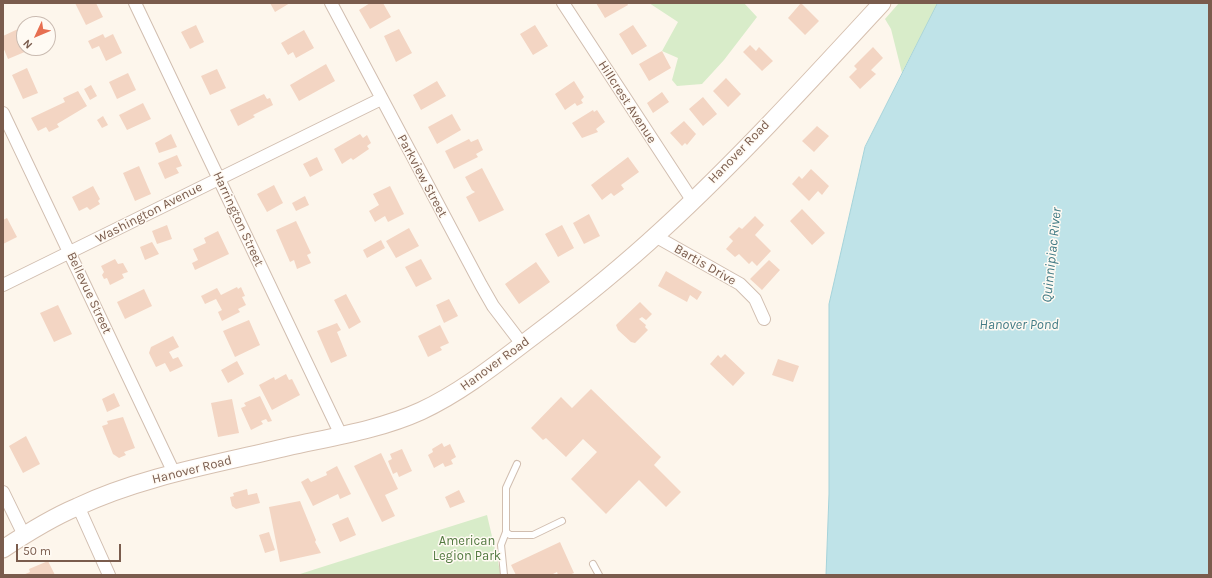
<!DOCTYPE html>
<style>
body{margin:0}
#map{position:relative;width:1212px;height:578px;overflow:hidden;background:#fdf6ec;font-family:Karla,sans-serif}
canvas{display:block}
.frame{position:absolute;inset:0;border:4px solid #7a5c4d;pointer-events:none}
.north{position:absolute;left:16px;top:16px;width:40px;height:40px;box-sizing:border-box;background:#fffaf3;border:1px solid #cabbb1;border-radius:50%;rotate:226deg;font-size:11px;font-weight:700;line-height:16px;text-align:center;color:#7a5c4d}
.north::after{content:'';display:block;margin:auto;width:14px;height:18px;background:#e76f51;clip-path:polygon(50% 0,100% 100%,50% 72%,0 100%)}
.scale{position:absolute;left:16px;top:544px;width:105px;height:18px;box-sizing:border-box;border:2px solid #7a5c4d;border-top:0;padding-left:5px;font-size:12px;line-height:14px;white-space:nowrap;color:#7a5c4d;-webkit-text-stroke:3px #fffaf3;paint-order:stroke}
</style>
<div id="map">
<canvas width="1212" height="578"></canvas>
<div class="frame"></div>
<div class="north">N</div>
<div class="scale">50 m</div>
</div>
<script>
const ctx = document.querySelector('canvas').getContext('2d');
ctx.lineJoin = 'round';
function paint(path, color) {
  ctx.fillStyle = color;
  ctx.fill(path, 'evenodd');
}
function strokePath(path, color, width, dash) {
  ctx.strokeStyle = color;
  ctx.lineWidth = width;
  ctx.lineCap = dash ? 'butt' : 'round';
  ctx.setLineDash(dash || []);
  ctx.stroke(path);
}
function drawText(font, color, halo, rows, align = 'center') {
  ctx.font = font + ' Karla,sans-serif';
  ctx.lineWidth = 3;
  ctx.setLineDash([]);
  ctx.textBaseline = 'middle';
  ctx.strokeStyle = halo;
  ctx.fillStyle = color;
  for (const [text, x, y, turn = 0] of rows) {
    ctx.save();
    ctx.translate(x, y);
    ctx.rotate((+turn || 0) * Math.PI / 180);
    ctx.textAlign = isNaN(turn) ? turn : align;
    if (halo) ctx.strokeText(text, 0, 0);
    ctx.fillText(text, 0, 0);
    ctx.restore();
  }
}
const green = new Path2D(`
 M649 3H744L757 17 724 60 702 84 677 86 672 80 678 58 662 51 678 22Z
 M899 3H938L902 73 891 29 885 19Z
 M487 515 501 575H297L322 567Z`);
const water = new Path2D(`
 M938 3H1209V575H826L829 494V304L865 147Z`);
const building = new Path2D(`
 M75 3H96L103 17 86 25Z
 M270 3H290L275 12Z
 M370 3H383L391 17 370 29 359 10Z
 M596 3H627L628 5 605 18Z
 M801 3 819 21 805 35 788 18Z
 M196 25 204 42 190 49 181 32Z
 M535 25 548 46 533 55 520 34Z
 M633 25 647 46 632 55 619 34Z
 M18 29 24 48 27 51 8 59 3 47V36Z
 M399 29 412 53 396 62 384 36Z
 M304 30 314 48 296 58 293 52 288 55 281 43Z
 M103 34 105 38 113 34 122 53 106 61 99 46 92 49 88 41Z
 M750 45 756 51 759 47 773 61 762 71 743 52Z
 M873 47 883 58 871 70 876 74 860 89 849 77 857 69 854 66Z
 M662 51 671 68 649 81 639 64Z
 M326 64 335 81 299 101 290 85Z
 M27 68 38 93 23 99 12 75Z
 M217 69 226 88 210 95 201 76Z
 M128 73 136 90 117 99 109 82Z
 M726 78 741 94 728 107 713 91Z
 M437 81 446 96 421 110 413 95Z
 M574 81 584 97 581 100 583 103 577 106 575 103 565 110 555 94Z
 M91 85 97 96 90 100 84 89Z
 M78 91 87 106 57 124 59 127 49 132 46 127 38 131 31 118 65 102 63 98Z
 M662 92 669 102 653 113 647 103Z
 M264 94 267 99 270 98 273 105 253 115 255 117 238 126 230 110Z
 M703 97 717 114 703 126 689 109Z
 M143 103 151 119 127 130 119 115Z
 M593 110 594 112 597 110 605 122 596 129 598 132 582 138 572 123Z
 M452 114 461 130 437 144 428 127Z
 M103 116 108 125 102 128 97 120Z
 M684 121 696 134 687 145 685 143 682 146 670 133Z
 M817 126 829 136 814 152 802 141Z
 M171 134 177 147 159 153 155 143Z
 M360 134 363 138 367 135 371 143 367 146 369 149 353 160 351 158 342 164 334 149Z
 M469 139 471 142 478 139 483 150 476 154 478 157 454 169 445 151Z
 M177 155 182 166 176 168 179 173 165 179 158 163Z
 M317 157 323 170 310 177 303 164Z
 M628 157 639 172 621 185 624 189 614 196 611 193 602 200 591 185Z
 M139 166 151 194 135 201 123 173Z
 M482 168 504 210 479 222 466 197 475 192 472 190 465 177Z
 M811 169 829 186 822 195 818 191 809 201 792 184 799 176 802 179Z
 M274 185 283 203 267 212 257 194Z
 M93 186 100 199 98 201 100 204 90 210 87 207 79 211 72 197Z
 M390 186 404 214 388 222 385 216 375 222 369 211 379 205 373 194Z
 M305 196 309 205 296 211 292 203Z
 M802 209 825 233 812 245 790 221Z
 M589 214 600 236 584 244 573 223Z
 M755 216 764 225 755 235 771 251 757 266 752 261 749 264 739 254 735 257 726 249 733 241 729 237 739 227 742 229Z
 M7 218 17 237 3 244V220Z
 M296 221 311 253 307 255 311 263 297 269 294 260 290 262 276 230Z
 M167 225 172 239 157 244 152 231Z
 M562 225 574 248 558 257 545 234Z
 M409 228 419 246 396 258 386 241Z
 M218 231 229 254 195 270 192 263 198 260 193 249 206 243 204 238Z
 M381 240 385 248 367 258 363 250Z
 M152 242 159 254 145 260 140 247Z
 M115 259 118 264 123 263 128 272 122 274 124 278 110 285 107 278 104 279 102 275 104 272 101 266Z
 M421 259 432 279 416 287 405 267Z
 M769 260 780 270 762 290 750 279Z
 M536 262 550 282 519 304 505 284Z
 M666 271 702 292 697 300 690 295 687 302 658 286Z
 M237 287 238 289 241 287 245 296 242 297 246 305 238 309 240 312 222 321 218 312 222 310 216 299 205 304 201 296 217 288 221 295Z
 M144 289 152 306 125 319 117 302Z
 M346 294 361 322 349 329 334 300Z
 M449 299 458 316 444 323 436 305Z
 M640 302 652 314 646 320 642 317 639 319 646 325 645 327 648 330 635 343 631 342 618 330 616 325Z
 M58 305 72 334 54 342 40 313Z
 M249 320 260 345 235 357 223 331Z
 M337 323 341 330 337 332 347 356 331 363 317 331Z
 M440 325 449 343 440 347 442 350 428 357 418 336Z
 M173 336 179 347 169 352 173 359 178 357 183 366 170 372 165 363 156 367 149 353 151 347Z
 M725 354 745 373 733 386 710 364 718 355 721 358Z
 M778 359 799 366 793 382 772 375Z
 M237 361 244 374 228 383 221 370Z
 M286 374 289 380 292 379 300 395 272 410 259 385 274 377 275 380Z
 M591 389 661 457 654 465 681 492 666 507 639 480 606 514 571 479 597 452 583 439 566 457 546 438 543 440 531 428 561 397 572 408Z
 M114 393 120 406 107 412 102 399Z
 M260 396 272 421 268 422 266 419 261 421 263 424 251 430 241 408 246 406 244 403Z
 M232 399 239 433 218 437 211 403Z
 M123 417 135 448 124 452 126 455 119 458 113 454 102 426 108 424 107 421Z
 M26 436 40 464 23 473 9 446Z
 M442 443 444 447 450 444 456 457 451 460 453 464 445 467 443 463 434 468 428 455 433 452 432 449Z
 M402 449 412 471 399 477 397 472 393 474 388 461 392 459 390 454Z
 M381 453 398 489 385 495 395 516 382 522 354 466Z
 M337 466 351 494 340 499 338 494 313 506 301 482 308 478 311 482 327 475 326 472Z
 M247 489 248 495 257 493 260 503 236 509 232 506 230 497 234 496 233 493Z
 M459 490 465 502 450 508 445 497Z
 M300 501 316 540 315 542 321 553 280 562 269 507Z
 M348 517 356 535 340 542 332 524Z
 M269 532 275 550 265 553 259 535Z
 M560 542 574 573 569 575H558L557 572 551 575H516L511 565Z
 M48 561 55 575H23L30 572 29 569Z`);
const service = new Path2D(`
 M517 464 506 488V532L510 535H533L562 521
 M593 564 599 575
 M504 575 501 545 506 532`);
const minor = new Path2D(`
 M135 3 341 435
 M331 3 481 285 493 306 522 344
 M563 3 692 200
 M3 113 174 473
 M655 236 740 284 755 299 764 319
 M3 285 381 99
 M3 492 24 535
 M78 506 109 575`);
const secondary = new Path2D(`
 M3 549C27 533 51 518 77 507 143 476 217 464 287 447 332 437 379 430 421 411 462 392 499 362 536 334 580 301 623 266 663 229 739 159 812 79 882 3`);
const streetNames = [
 ["Hillcrest Avenue",627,102,57],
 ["Hanover Road",739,152,-46],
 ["Parkview Street",422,176,62],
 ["Washington Avenue",149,213,-27],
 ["Harrington Street",238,219,65],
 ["Bartis Drive",705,265,30],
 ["Bellevue Street",89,293,65],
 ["Hanover Road",495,364,-36],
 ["Hanover Road",192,470,-14]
];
const parkNames = [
 ["American",467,541],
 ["Legion Park",467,556]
];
const waterNames = [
 ["Quinnipiac River",1052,255,-84],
 ["Hanover Pond",1019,325]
];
paint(green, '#d8ecc9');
paint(water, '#bfe3e8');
strokePath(water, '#a5d3da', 1);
paint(building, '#f3d5c3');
strokePath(service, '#d1beb0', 8);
strokePath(minor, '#d1beb0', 14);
strokePath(secondary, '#d6c0b0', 19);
strokePath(service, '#fff', 6);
strokePath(minor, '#fff', 12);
strokePath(secondary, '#fff', 17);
drawText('13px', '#7a5c4d', '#fffaf3', streetNames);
drawText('13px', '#537a41', '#fffaf3', parkNames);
drawText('italic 14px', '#437c86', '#fffaf3', waterNames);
</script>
